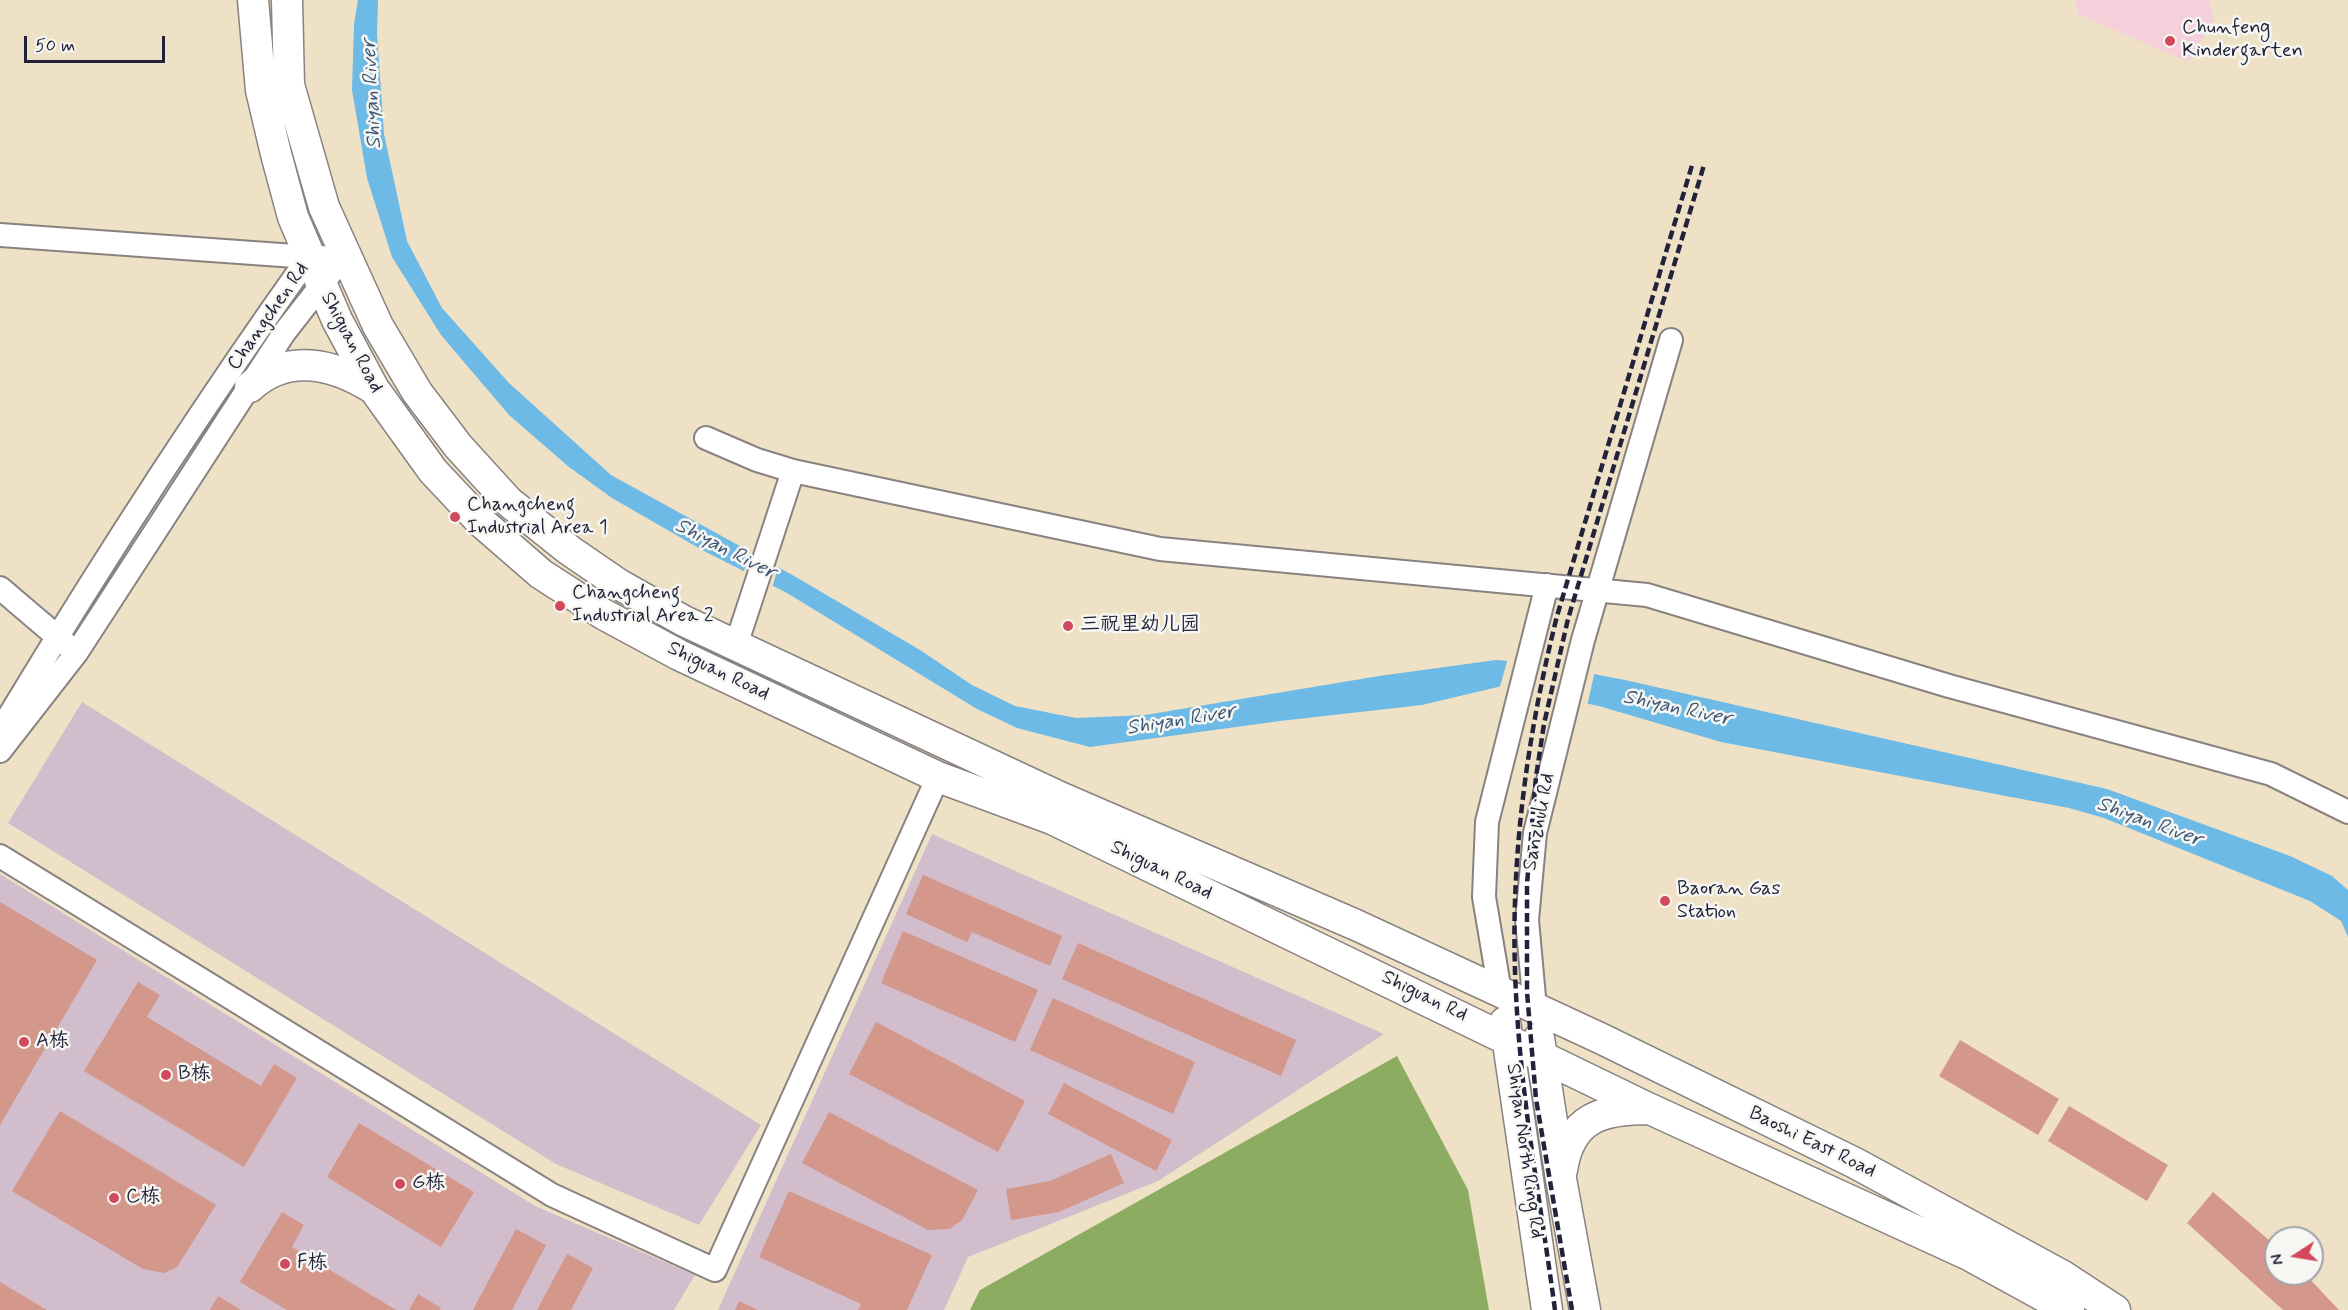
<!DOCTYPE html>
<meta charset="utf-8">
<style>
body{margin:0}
#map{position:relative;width:2348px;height:1310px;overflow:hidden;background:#efe1c5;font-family:Mynerve,sans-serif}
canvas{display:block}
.north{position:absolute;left:2264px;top:1226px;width:60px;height:60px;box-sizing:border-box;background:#f6f6f2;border:2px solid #a1a1a9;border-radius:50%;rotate:258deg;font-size:16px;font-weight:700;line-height:24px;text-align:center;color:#22223b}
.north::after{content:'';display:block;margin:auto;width:21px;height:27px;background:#d1495b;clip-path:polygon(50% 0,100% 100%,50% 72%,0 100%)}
.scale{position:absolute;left:24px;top:36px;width:141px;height:27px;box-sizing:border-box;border:3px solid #22223b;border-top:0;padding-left:8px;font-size:18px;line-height:21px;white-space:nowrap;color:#22223b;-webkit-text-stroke:4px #f6f6f2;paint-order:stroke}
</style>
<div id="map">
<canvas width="2348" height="1310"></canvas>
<div class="north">N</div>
<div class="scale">50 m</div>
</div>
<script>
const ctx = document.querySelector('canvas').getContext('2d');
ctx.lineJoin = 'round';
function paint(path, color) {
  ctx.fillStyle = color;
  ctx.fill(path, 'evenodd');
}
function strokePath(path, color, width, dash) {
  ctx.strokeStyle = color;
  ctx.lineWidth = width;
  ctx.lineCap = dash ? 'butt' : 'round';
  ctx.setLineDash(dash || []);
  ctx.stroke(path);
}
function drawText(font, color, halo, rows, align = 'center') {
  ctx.font = font + ' Mynerve,"LXGW WenKai TC",sans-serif';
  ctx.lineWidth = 5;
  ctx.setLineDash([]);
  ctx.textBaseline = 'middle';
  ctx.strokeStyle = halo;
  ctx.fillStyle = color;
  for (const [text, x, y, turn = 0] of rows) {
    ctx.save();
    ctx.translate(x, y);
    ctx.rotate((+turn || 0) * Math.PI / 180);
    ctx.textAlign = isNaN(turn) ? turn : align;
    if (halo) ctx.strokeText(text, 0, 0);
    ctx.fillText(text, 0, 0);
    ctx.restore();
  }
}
const built = new Path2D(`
 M2074 0H2209L2214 20 2188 62 2078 14Z`);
const industrial = new Path2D(`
 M82 702 761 1125 699 1225 556 1164 8 823Z
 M932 834 1384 1034 1158 1181 968 1257 944 1310H718Z
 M0 874 535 1206 695 1275 674 1310H0Z`);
const forest = new Path2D(`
 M1397 1056 1468 1190 1489 1310H970L980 1290Z`);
const water = new Path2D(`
 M358 0H378L377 34 384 134 407 241 442 308 509 383 611 475 796 577 920 650 972 685 1015 706 1076 718 1145 715 1379 676 1496 660 1538 663 1625 680 2107 789 2290 856 2332 876 2348 890V937L2341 921 2310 901 2104 818 2069 808 1721 742 1599 706 1502 686 1422 705 1280 721 1090 747 1017 728 977 709 787 593 704 551 612 498 569 467 509 415 441 335 392 257 367 178 352 90 354 24Z`);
const pier = new Path2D(`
 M751 549 779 564 772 588 743 574Z
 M1508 658 1538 660 1595 671 1587 706 1499 690Z`);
const building = new Path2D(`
 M923 875 1062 936 1050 966 972 932 967 942 906 914Z
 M0 902 97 960 0 1125Z
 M903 931 1038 990 1015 1042 881 983Z
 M1078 943 1296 1040 1281 1076 1062 979Z
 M138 982 160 995 147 1017 261 1086 274 1064 297 1078 244 1167 84 1071Z
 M1053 998 1195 1062 1173 1114 1030 1050Z
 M876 1022 1025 1101 998 1152 849 1074Z
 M1960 1040 2059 1099 2038 1135 1939 1076Z
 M1064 1083 1172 1140 1156 1171 1048 1114Z
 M2069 1106 2168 1165 2147 1201 2048 1141Z
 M60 1111 216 1205 177 1267 164 1273 143 1269 12 1191Z
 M829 1112 978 1190 962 1220 950 1229 928 1230 802 1163Z
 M359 1123 474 1192 441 1247 327 1177Z
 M1111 1154 1124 1183 1059 1212 1011 1220 1006 1189 1050 1181Z
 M789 1191 932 1255 907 1310H858L861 1304 759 1257Z
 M2213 1192 2276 1246V1274H2305L2339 1310H2283L2187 1223Z
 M282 1212 304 1225 292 1247 396 1310H287L240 1282Z
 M516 1229 546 1245 512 1310H473Z
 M567 1254 593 1268 571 1310H537Z
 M0 1282 47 1310H0Z
 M418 1294 441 1308 440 1310H409Z
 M218 1296 241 1310H210Z
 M739 1301 758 1310H735Z`);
const minor = new Path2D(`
 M0 235 309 257
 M706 438 757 460 793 471 1160 549 1647 595 1949 686 2271 774 2348 812
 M0 588 67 645
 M736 645 793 471
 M0 731C97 570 200 410 309 257H322
 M0 751 77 652 284 333 344 256
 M0 856 552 1195 715 1270 938 777
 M1500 992 1484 897 1487 822 1547 585
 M1535 1008 1527 920 1535 833 1583 640 1671 340`);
const major = new Path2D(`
 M253 0 261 90 276 154 293 217 337 320 374 389 433 471 480 521 541 574 603 614 679 655 938 777 1052 819 1650 1109 1969 1255 2069 1310
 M287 0 289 85 324 207 378 326 417 392 458 446 509 502 569 550 620 585 684 621 1062 798 1356 925 1602 1039 1855 1163 2063 1276 2115 1310
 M250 387C288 352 334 364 374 389
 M1505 1022 1547 1310
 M1539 1038 1561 1179 1585 1310
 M1562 1170C1570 1117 1602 1109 1650 1109`);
const rail = new Path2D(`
 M1555 1310C1541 1205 1521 1100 1516 994 1509 866 1526 740 1557 616L1693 162
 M1572 1310 1536 1099 1527 992V884L1536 777 1544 724 1568 619 1704 165`);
const markers = [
 [2170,41,6,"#d1495b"],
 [455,517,6,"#d1495b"],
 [560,606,6,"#d1495b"],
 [1068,626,6,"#d1495b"],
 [1665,901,6,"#d1495b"],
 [24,1042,6,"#d1495b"],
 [166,1075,6,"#d1495b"],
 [400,1184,6,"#d1495b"],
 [114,1198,6,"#d1495b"],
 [285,1264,6,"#d1495b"]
];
const poiNames = [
 ["Chunfeng",2182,29],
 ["Kindergarten",2182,52],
 ["Changcheng",467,506],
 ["Industrial Area 1",467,529],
 ["Changcheng",572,594],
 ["Industrial Area 2",572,617],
 ["三祝里幼儿园",1080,626],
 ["Baoran Gas",1677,890],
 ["Station",1677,913],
 ["A栋",36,1042],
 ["B栋",178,1075],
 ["G栋",412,1184],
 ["C栋",126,1198],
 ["F栋",297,1264]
];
const streetNames = [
 ["Changchen Rd",269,317,-55],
 ["Shiguan Road",351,343,62],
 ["Shiguan Road",718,672,26],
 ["Sanzhuli Rd",1540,822,-79],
 ["Shiguan Road",1161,871,26],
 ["Shiguan Rd",1424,997,26],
 ["Baoshi East Road",1812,1143,26],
 ["Shiyan North Ring Rd",1524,1151,82]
];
const waterNames = [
 ["Shiyan River",373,94,-93],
 ["Shiyan River",725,550,27],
 ["Shiyan River",1677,709,12],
 ["Shiyan River",1181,721,-9],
 ["Shiyan River",2149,823,20]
];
paint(built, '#f5cfda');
paint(industrial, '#d1bdcb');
paint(forest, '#8cad61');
paint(water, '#6dbae7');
paint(pier, '#efe1c5');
paint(building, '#d3978c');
strokePath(minor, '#888280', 26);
strokePath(major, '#888280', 33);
strokePath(minor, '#fff', 22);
strokePath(major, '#fff', 30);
strokePath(rail, '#22223b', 4.5, [9, 4.5]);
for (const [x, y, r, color] of markers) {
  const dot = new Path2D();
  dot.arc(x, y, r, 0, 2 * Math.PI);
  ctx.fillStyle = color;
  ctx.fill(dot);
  strokePath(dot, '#f6f6f2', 2);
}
drawText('20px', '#22223b', '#f6f6f2', poiNames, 'left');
drawText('20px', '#22223b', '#f6f6f2', streetNames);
drawText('italic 21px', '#3c5777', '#f6f6f2', waterNames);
</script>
